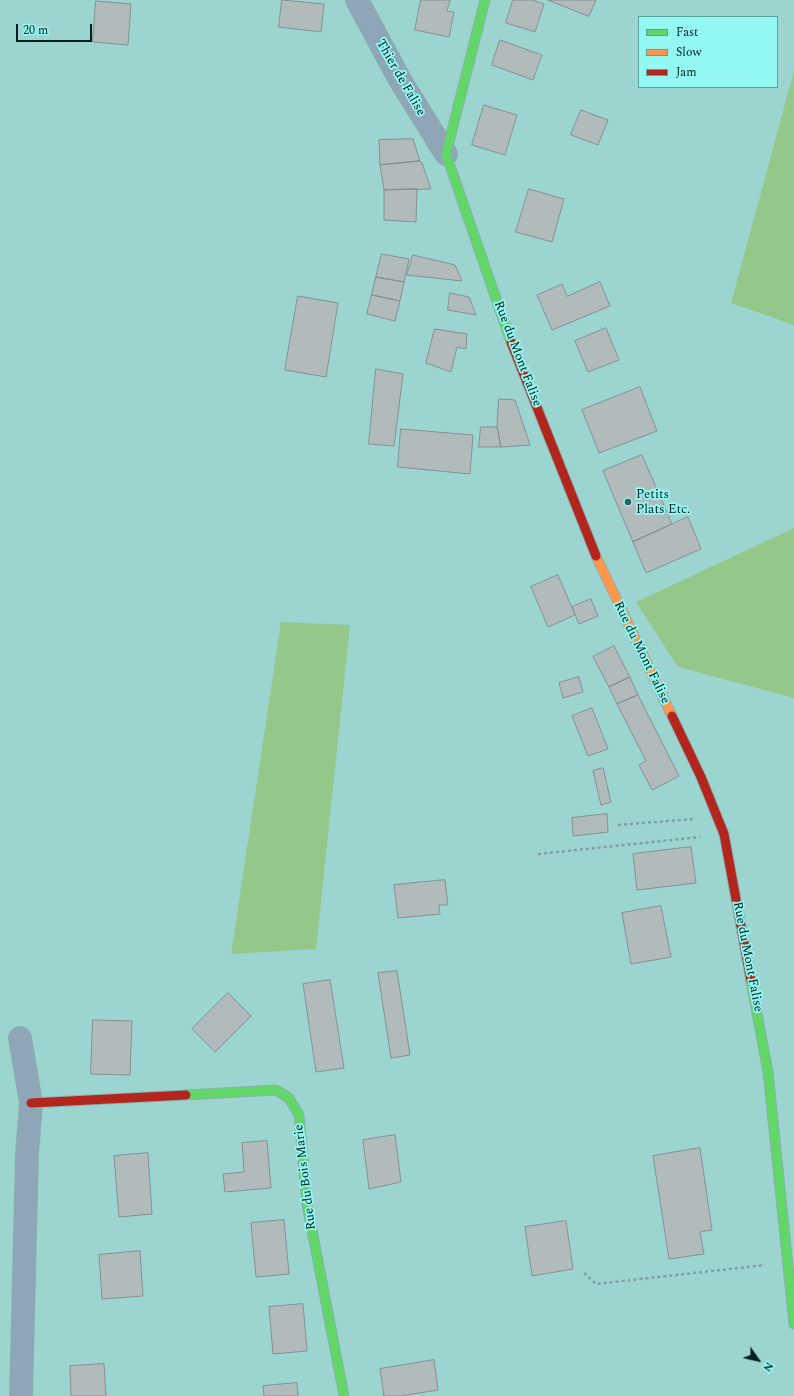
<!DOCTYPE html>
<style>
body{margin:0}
#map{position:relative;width:794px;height:1396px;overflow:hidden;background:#9cd4d0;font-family:Spectral,serif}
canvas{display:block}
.legend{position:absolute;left:638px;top:16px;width:140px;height:72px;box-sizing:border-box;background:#93f8f2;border:1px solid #58a19d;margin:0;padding:5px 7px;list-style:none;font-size:12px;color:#001e1d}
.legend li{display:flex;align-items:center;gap:8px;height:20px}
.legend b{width:20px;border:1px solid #58a19d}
.north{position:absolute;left:738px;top:1340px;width:40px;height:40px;-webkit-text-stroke:3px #93f8f2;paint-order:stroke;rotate:124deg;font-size:11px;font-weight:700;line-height:16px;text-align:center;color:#001e1d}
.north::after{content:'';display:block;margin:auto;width:14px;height:18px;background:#001e1d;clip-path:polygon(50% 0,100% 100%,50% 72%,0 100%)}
.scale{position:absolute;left:16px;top:24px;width:76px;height:18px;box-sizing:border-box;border:2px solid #001e1d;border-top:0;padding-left:5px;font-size:12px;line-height:14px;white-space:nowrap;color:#001e1d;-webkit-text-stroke:3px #93f8f2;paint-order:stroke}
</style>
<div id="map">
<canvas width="794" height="1396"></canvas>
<ul class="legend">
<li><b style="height:5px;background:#63d668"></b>Fast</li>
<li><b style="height:5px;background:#ff974d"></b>Slow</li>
<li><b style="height:5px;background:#b3261e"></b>Jam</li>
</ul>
<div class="north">N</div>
<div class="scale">20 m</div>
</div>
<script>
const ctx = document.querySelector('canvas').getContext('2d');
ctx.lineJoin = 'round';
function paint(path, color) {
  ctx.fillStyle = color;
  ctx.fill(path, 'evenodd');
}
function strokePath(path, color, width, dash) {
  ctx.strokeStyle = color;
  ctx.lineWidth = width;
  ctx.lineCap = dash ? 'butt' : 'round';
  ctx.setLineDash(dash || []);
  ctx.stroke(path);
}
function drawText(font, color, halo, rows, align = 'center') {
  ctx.font = font + ' Spectral,serif';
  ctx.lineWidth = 3.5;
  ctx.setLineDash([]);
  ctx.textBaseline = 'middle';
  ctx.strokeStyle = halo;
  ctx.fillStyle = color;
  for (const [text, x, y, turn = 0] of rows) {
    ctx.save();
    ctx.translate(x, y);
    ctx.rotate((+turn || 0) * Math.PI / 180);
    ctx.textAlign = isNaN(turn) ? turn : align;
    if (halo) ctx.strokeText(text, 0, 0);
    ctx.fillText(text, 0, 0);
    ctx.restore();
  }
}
const green = new Path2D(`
 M794 71V325L731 303Z
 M794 528V698L678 667 636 602Z
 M281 622 350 625 316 949 231 954Z`);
const building = new Path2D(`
 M282 0 324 4 321 32 279 27Z
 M421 0H450L447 11 454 12 449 37 415 30Z
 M513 0H532L544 4 535 32 506 23Z
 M548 0H596L589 16Z
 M96 1 131 4 128 45 93 42Z
 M500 40 542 55 533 80 492 65Z
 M484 105 517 115 505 155 472 145Z
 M581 110 608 120 598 145 571 135Z
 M413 139 420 161 380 165 379 140Z
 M420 161 422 163 431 189 384 190 380 165Z
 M417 189 416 222 384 220V190Z
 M529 189 564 199 552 242 516 232Z
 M382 254 409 259 404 282 376 277Z
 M413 255 455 265 462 281 407 275Z
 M376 277 404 282 400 301 372 295Z
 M600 282 610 306 552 330 537 295 562 284 567 296Z
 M450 293 469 297 476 315 448 310Z
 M372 295 400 301 395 321 367 314Z
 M298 296 338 303 326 377 285 370Z
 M606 328 619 360 588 372 575 341Z
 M435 329 467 334 466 349 457 347 451 372 426 363Z
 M376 369 403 374 394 446 369 444Z
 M640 387 657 431 599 453 582 410Z
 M499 399 515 400 530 445 501 447 497 427Z
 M481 427H497L501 447H479Z
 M401 429 473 435 470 474 398 467Z
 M642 455 672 524 633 542 603 471Z
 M688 517 701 549 646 573 633 542Z
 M558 575 575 615 548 627 531 587Z
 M591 599 598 616 579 624 572 607Z
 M614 646 630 677 609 687 593 657Z
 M579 677 583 692 563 698 559 683Z
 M630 677 638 695 617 704 609 687Z
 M638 695 679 776 652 790 639 765 646 761 617 704Z
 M592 708 608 749 588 756 572 716Z
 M603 768 611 802 601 805 593 771Z
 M607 814 608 832 573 836 572 818Z
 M691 847 696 883 637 890 633 854Z
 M445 880 448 905H439L440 914 398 918 394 885Z
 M661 906 671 957 631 964 622 913Z
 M397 971 410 1055 391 1058 378 973Z
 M330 980 344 1068 316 1072 303 984Z
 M228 993 251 1016 215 1052 192 1029Z
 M93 1020 132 1021 130 1075 91 1074Z
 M395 1135 401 1182 369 1189 363 1140Z
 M267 1141 271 1188 225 1192 223 1174 244 1172 242 1143Z
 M700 1148 712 1230 700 1232 704 1254 669 1259 653 1156Z
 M148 1153 152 1214 119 1217 114 1156Z
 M284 1220 289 1274 256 1277 251 1223Z
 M566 1221 573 1269 532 1276 525 1227Z
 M140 1251 143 1296 102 1299 99 1255Z
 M303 1304 307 1351 273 1354 269 1307Z
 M434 1360 438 1390 400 1396H384L380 1369Z
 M104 1364 106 1396H71L70 1366Z
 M297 1383 298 1396H264L263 1386Z`);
const path = new Path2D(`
 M618 825 693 819
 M538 854 700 837
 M584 1273 596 1284 765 1265`);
const street = new Path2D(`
 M357 0 400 80 446 154
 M20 1038 31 1103 27 1154 21 1396`);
const fast = new Path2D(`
 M485 0 446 154 511 342
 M751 981 768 1072 794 1324
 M186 1095 276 1090 289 1098 299 1115 307 1204 344 1396`);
const slow = new Path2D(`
 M596 556 672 716`);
const jam = new Path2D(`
 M511 342 596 556
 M672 716 701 777 724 834 751 981
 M31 1103 186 1095`);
const markers = [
 [628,502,4,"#375e5c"]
];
const streetNames = [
 ["Thier de Falise",400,78,60],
 ["Rue du Mont Falise",517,354,69],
 ["Rue du Mont Falise",641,653,64],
 ["Rue du Mont Falise",747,957,79],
 ["Rue du Bois Marie",306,1177,-97]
];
const poiNames = [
 ["Petits",636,495],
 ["Plats Etc.",636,510]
];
paint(green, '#93c88a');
paint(building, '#b1bbbb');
strokePath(building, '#859192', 1);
strokePath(street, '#88b2af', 24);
strokePath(fast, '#88b2af', 11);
strokePath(slow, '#88b2af', 11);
strokePath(jam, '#88b2af', 11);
strokePath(path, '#839ea6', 2.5, [3, 3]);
strokePath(street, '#8ea6b6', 22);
strokePath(fast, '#63d668', 9);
strokePath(slow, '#ff974d', 9);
strokePath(jam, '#b3261e', 9);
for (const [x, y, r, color] of markers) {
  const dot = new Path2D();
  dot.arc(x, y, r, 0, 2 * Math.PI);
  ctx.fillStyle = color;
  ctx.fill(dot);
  strokePath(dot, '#93f8f2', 1.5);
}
drawText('13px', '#001e1d', '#93f8f2', streetNames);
drawText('13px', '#001e1d', '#93f8f2', poiNames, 'left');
</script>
